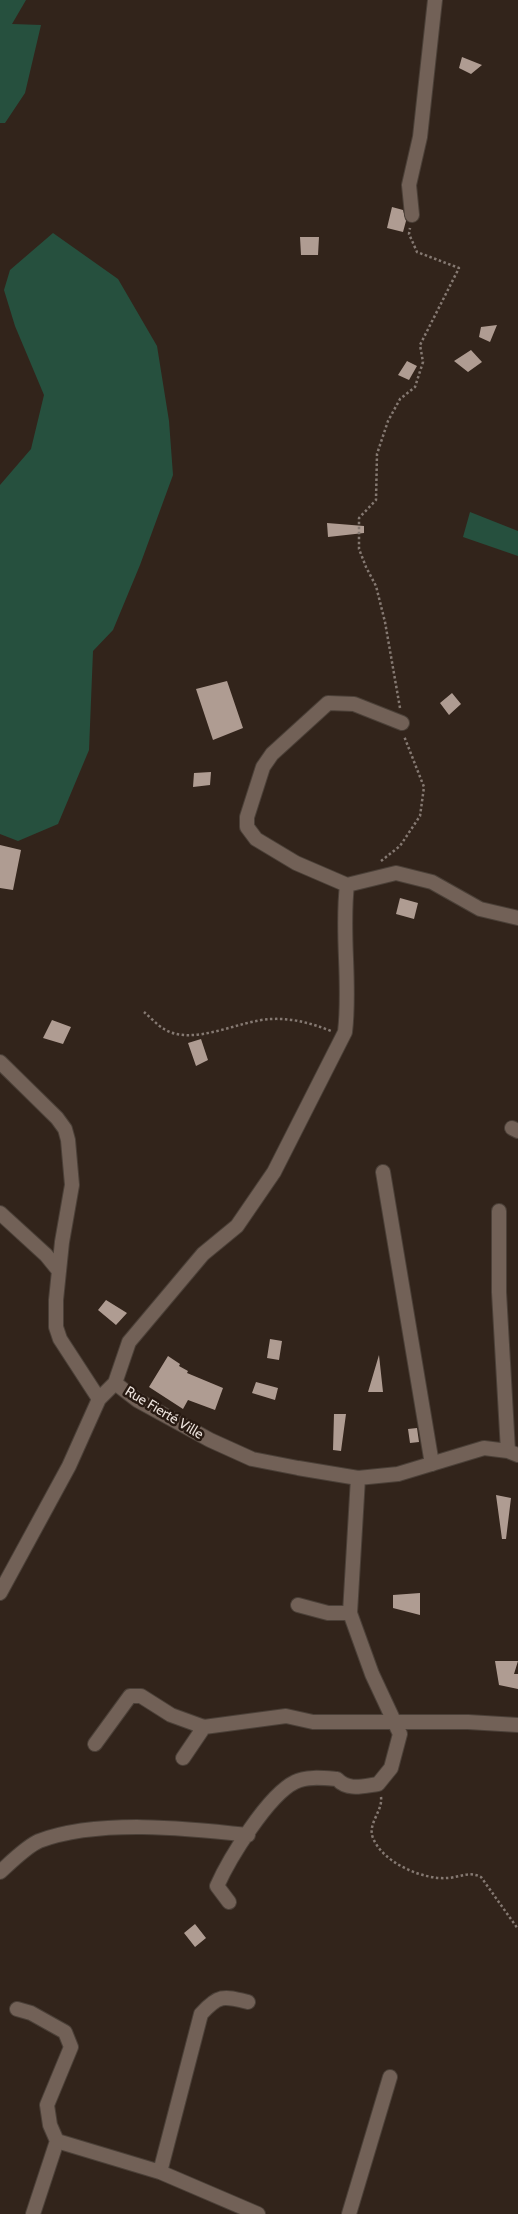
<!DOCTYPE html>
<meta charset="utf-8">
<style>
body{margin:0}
canvas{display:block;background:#32241b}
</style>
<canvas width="518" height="2214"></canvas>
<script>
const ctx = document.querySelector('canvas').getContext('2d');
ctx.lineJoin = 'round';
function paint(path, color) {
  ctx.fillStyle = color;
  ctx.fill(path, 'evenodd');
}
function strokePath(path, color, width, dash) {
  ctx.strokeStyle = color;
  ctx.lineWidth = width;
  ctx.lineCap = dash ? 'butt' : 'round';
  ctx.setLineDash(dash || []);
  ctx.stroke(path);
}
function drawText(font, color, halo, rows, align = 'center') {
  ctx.font = font + ' Cabin,sans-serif';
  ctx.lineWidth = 5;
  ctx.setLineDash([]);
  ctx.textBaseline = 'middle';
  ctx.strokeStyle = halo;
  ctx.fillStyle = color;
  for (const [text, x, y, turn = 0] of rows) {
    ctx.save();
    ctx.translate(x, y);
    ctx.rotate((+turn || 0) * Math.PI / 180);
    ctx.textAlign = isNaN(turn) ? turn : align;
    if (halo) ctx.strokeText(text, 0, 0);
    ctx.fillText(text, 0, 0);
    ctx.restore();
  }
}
const green = new Path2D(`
 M0 0H26L12 24 41 25 25 93 5 123H0Z
 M53 233 118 279 157 346 169 421 173 475 140 565 113 630 93 651 89 750 58 824 18 841 0 834V485L31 449 44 395 15 326 4 290 10 270Z
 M470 512 518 531V556L463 537Z`);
const building = new Path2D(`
 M462 57 482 65 471 74 459 68Z
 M392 207 403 210 406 221 403 232 387 228Z
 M300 237H319L318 255H301Z
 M497 325 490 342 479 337 481 327Z
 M471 350 482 362 468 372 454 361Z
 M407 361 417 366 409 380 398 375Z
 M327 523 364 526V533L328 537Z
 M227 681 243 728 213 740 196 689Z
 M452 693 461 704 449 715 440 703Z
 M211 772 210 785 193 787 194 773Z
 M0 845 21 850 13 890 0 888Z
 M400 898 418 903 414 919 396 914Z
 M52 1020 71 1027 63 1044 43 1038Z
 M201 1039 208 1060 196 1066 188 1043Z
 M106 1300 127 1313 116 1325 98 1310Z
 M270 1339 282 1341 279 1360 267 1358Z
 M379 1355 383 1392H368Z
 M168 1356 180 1364 179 1366 188 1371 187 1373 223 1388 215 1410 188 1400 183 1409 149 1387Z
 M256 1382 278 1388 275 1400 252 1393Z
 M334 1414H346L341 1451 333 1450Z
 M417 1428 419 1442 410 1443 408 1429Z
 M496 1495 511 1498 506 1539H502Z
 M420 1593V1615L393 1608V1595Z
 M495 1661H518L514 1674H518V1689L499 1685Z
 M195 1924 206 1938 195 1947 184 1933Z`);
const path = new Path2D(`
 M400 708 385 622 376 586 366 567 359 549V518L376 500 377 454 388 421 400 399 415 387 423 362 420 345 459 268 417 252 409 234 410 228
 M381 861 400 846 420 816 424 787 404 736
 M144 1012C150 1017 157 1025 164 1029 193 1047 240 1020 271 1019 292 1018 311 1023 331 1031
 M381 1797C383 1811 367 1824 373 1838 383 1863 423 1880 448 1878 461 1877 469 1871 481 1877L518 1929`);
const street = new Path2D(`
 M412 215 409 185 420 137 435 0
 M402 723 354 704 328 703 272 754 263 767 247 817V827L256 839 296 863 347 885 396 873 432 882 480 909 518 918
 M347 885C341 934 351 983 345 1032L274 1172 237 1226 203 1254 129 1342 115 1383 137 1400 210 1440 252 1459 298 1468 358 1478 398 1474 484 1448 508 1451 518 1455
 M0 1062 57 1118 65 1129 68 1140 72 1185 62 1242 56 1300V1327L60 1339 99 1399
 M512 1128 518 1131
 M383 1172 432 1464
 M499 1211V1292L508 1451
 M0 1213 46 1255 59 1271
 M0 1593 69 1466 99 1399 115 1383
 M298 1605 328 1613H350
 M95 1744 130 1696H141L171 1715 204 1727
 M183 1758 204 1727 286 1716 313 1722H468L518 1725
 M0 1872C10 1863 27 1846 39 1841 98 1819 186 1828 248 1835
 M229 1902 217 1886C229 1859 268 1795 295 1782 306 1776 324 1778 337 1779 348 1791 363 1786 378 1784L391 1768 400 1734 372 1674 350 1613 358 1478
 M17 2009 31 2013 65 2032 71 2047 47 2105 50 2125 57 2141
 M160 2172 201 2014C219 1994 224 1996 248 2002
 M33 2214 57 2141 160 2172 258 2214
 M349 2214 390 2077`);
const streetNames = [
 ["Rue Fierté Ville",164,1413,31]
];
paint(green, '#26503e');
paint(building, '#af9c92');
strokePath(street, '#4b4038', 16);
strokePath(path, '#857972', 2.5, [2.5, 2.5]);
strokePath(street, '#726157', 14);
drawText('14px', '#eae0da', '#281a12', streetNames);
</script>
